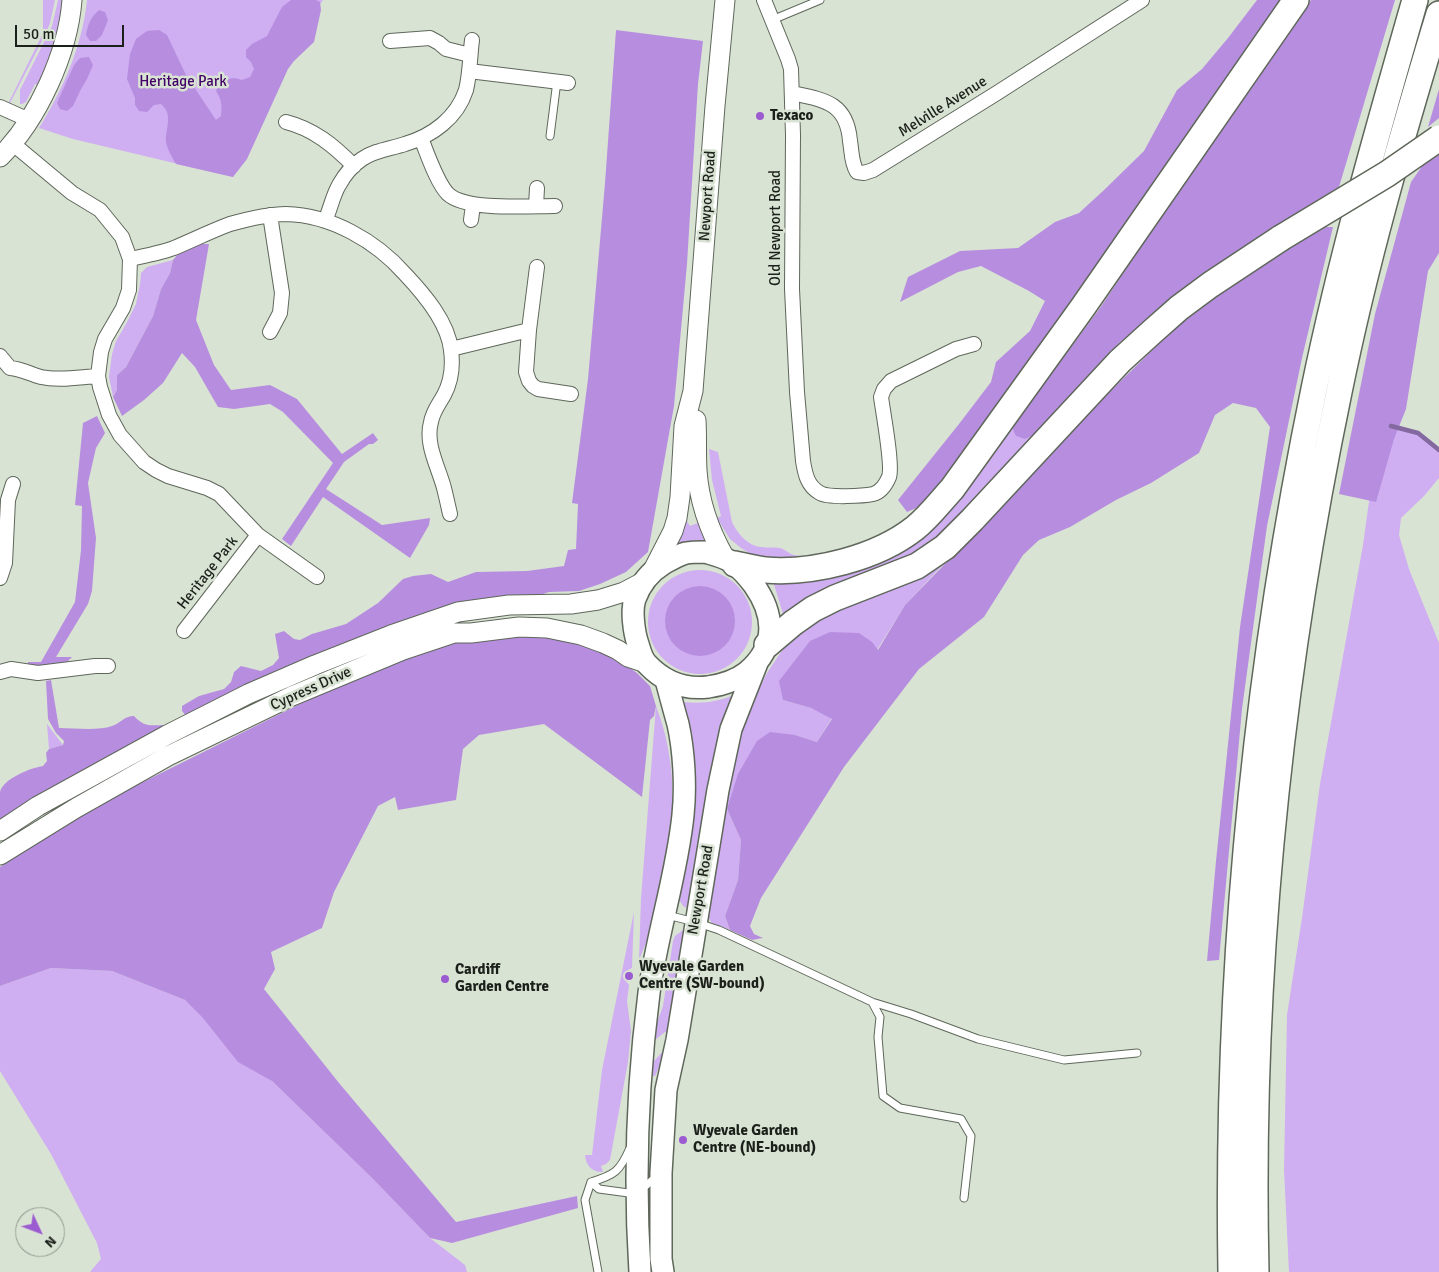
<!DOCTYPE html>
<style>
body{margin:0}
#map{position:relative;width:1439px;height:1272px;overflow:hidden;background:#d9e3d4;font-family:Signika,sans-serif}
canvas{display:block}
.north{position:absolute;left:15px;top:1207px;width:50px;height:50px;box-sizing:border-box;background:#d9e3d4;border:1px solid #8d958a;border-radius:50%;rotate:133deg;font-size:14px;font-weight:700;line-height:20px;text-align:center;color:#1c201a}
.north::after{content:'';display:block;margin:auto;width:18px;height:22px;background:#9c5bd1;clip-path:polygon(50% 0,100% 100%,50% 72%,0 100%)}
.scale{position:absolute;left:15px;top:25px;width:109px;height:22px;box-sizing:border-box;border:2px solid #1c201a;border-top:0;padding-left:6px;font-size:15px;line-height:18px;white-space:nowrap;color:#1c201a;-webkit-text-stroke:4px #d9e3d4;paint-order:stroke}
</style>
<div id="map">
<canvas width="1439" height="1272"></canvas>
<div class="north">N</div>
<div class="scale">50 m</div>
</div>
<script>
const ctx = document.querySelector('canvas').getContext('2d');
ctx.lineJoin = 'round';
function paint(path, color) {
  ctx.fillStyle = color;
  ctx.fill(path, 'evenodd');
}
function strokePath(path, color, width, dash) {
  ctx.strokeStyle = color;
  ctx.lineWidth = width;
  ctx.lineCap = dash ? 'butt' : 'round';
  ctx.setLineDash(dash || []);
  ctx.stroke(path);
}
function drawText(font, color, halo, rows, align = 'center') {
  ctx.font = font + ' Signika,sans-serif';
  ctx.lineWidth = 5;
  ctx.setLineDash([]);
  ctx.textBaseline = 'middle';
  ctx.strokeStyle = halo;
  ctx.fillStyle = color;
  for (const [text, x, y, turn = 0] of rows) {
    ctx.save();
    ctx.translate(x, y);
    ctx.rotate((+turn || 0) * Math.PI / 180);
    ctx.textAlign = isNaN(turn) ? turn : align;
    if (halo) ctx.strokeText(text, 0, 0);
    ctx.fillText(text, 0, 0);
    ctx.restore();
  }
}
const green = new Path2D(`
 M43 0H55L50 23 45 35 9 105 8 104 43 33Z
 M58 0H65L61 25 40 86 35 84 26 102 22 104H20V90L52 26Z
 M87 0H323L288 50 233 177 73 139 39 128C63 89 82 47 87 0Z
 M173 260 170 273 161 289 153 316 126 367 117 375V390L113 397 109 377 112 354 116 341 126 324 136 304 140 284 141 273 147 267Z
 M1391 426 1418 433 1439 450V478L1424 496 1401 518 1399 535 1409 569 1439 643V1272H1289L1284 1170 1287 1015 1302 918 1320 784 1363 545 1371 487Z
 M1012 427 1017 436 1043 431 943 536 901 563 808 596 783 614 773 581 804 580 958 500Z
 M709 449 718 452 732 522C737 533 748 546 761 547 767 548 774 547 780 548 785 549 789 554 794 555 802 557 809 555 817 558H763L751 554 741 548 730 539 717 518 721 516 712 480Z
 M686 520 690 526 698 523 705 538V541L676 544Z
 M954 553 905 605 877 650 783 700 811 708 832 718 817 742 795 735 727 809 741 840 738 880 725 916 730 930 712 923 705 913 731 760 751 704 767 673 783 649 807 626 844 605Z
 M648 622a52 52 0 1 1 104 0a52 52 0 1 1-104 0Z
 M734 695 689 909 683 906 677 896 694 776 692 736 683 702C702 704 717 702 734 695Z
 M656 706C679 766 675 822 662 883 660 896 658 909 654 921 650 934 644 947 639 960L641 898Z
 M47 724 63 745 49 749Z
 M634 912 632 968 628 970 626 981 629 985 627 1001 631 1031 628 1062 610 1160 606 1164 601 1166 603 1172C592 1172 586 1166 585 1155H592L602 1070Z
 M683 930H686L669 1032H665L655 1040 654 1047H652L653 1034 663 1006 673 941 675 936Z
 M51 968 112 971 185 1000 272 1081 373 1179 430 1238 465 1265 467 1272H90L101 1259 97 1243 51 1154 0 1071V986Z
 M664 1050 666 1052 655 1076H650L651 1060H655Z`);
const forest = new Path2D(`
 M291 0H316L320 2 321 10 314 42 294 61 288 69 247 159 233 177 176 164C173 159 169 152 167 146 162 132 176 117 161 104L154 105 147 112 139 111 135 105V98L127 79 130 54 136 39 147 31 159 30 167 35 186 75 216 120 221 116C222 106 222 100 216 91L218 85 227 79 235 78 242 80 250 77 254 69 251 62 246 57V50L252 44 267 36 282 7Z
 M1257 0H1282L1191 136 969 444 928 503 907 512 898 500 959 424 991 382 996 362 1030 331 1045 301 1029 291 981 266 958 272 900 302 908 277 960 251 1018 248 1055 222 1079 213 1103 191 1144 151 1177 90 1202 69 1228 38Z
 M1311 0H1395L1339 187 1276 226 1159 311 1120 342 1043 431 1025 439 1016 436 1012 427 1100 308 1207 148Z
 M99 10 105 12 108 20 102 35 96 41H90L86 35C88 24 91 17 99 10Z
 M616 30 703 41 698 84 687 264 674 406 648 552 626 572 600 584 579 591 549 592 531 598 504 599 187 717 182 711V706L199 696 224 689 231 682 234 672 241 666 261 671 273 665 279 658 275 634 284 631 294 639 300 640 312 634 346 624 378 603 403 579 413 576 431 574 448 582 476 572 527 571 564 566 568 550 576 549 578 504 572 503 588 379 605 183Z
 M89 57 93 65 87 79 80 91 73 106 67 111 60 109 57 103 74 65 80 58Z
 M1439 89V118L1428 127Z
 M1439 150V253L1428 271 1406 409 1394 439 1376 502 1339 494 1375 314 1411 182 1427 159Z
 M1326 227H1333L1302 358 1267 526 1242 709 1219 960 1207 961 1216 861 1240 627 1270 427 1256 408 1233 403 1215 415 1199 453 1151 483 1116 500 1070 527 1039 540 1023 555 984 617 919 669 844 767 761 898 750 926 754 934 763 938 752 940 730 930 725 916 738 880 741 840 727 809 738 774 757 741 770 732 795 735 817 742 832 719 811 708 783 700 779 681 810 641 830 632 859 633 872 642 878 650 905 605 1014 493 1089 412 1174 329 1232 285 1287 249Z
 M195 244H209L196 320 214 365 231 390 270 385 297 399 342 454 373 433 378 440 373 444H369L344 462 326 489 382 525 430 518 429 525 410 558 323 497 291 546 282 539 333 463 283 412 270 404 234 409 218 407 195 367 182 353 163 383 144 400 122 416 113 397 117 390V375L126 367 153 316 161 289 170 273 173 260 184 247Z
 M97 416 105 433 96 448 88 483 96 538 92 591 88 604 56 657H72L66 663 43 668 28 666V662H41L75 602 81 550 82 506 75 505 83 423Z
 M665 621a35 35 0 1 1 70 0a35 35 0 1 1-70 0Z
 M520 632 567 637 623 663 637 673 650 686 656 706 654 716 650 720 642 797 544 724 479 735 463 749 456 800 398 810 395 797 378 806 334 892 322 928 271 952 275 969 264 989 339 1083 456 1222 577 1196 578 1208 452 1243 430 1238 373 1179 272 1081 238 1062 203 1018 185 1000 112 971 51 968 0 986V867L56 830 111 798 344 682 451 641Z
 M51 680 59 728C75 728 98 731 112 726 121 723 124 716 134 716 145 728 151 725 166 725L0 821C0 812 0 801 0 792 3 779 30 768 43 766L47 761 46 753 49 749 63 745 64 741 56 733 48 719 46 681Z`);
const stream = new Path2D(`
 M1391 426 1418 433 1439 450`);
const lane = new Path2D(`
 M772 20 820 0
 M550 136 557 81
 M667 915 695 922 719 930 872 1002 911 1014 978 1039 1064 1060 1137 1053
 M872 1002 880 1017 878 1037 883 1096 900 1108 961 1119 971 1136 964 1198
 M591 1182 585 1200 598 1272
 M591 1182 599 1189 636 1194 656 1177
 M591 1182C615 1175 620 1171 630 1148`);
const street = new Path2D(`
 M764 0 788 59 791 69 793 135 792 289 797 392 803 461C805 473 807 486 820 493 828 498 864 496 873 494 881 492 886 484 889 477 893 466 883 412 881 397L884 389 891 381 956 349 974 344
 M390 41 430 38 439 43 446 49 470 55
 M469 71 568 83
 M792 93C825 100 847 103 850 141 852 152 851 162 857 172L864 173 873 170 997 93 1142 0
 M0 107 29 120
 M286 122C314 129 334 146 354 166
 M421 138C427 153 437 183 448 194 466 211 530 206 555 206
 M12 143 72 193 100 210 122 237 130 259 129 290 123 308 105 339 101 352 98 376 100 387 109 415 120 435 144 462 156 470 168 476 207 488 219 494 258 535 317 577
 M536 206 537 188
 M270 215 282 293 280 313 270 332
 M471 220 473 205
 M325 221C330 210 333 195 339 185 344 176 353 165 362 159 375 150 390 149 405 144 432 136 457 118 466 90 470 74 470 56 472 40
 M130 259C145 256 160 253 174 248 193 240 211 231 230 224 248 219 268 214 286 214 331 215 376 241 405 274 424 294 448 322 451 350 453 365 451 382 444 395 439 404 433 411 431 422 425 444 438 466 444 488 446 496 448 505 450 514
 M537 267 529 330 526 372 529 381 533 386 538 389 571 394
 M451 349 529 330
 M0 356 10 368C22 369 30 374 41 377 59 381 80 377 98 376
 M0 578 5 563 8 500 13 484
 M184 631 258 535
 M0 672 11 669 38 673 95 666H108`);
const secondary = new Path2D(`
 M0 157C38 119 68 53 72 0
 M696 420C697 436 696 453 697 470 699 502 709 530 725 558
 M653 570 673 531 677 518 680 497 684 426 693 391 715 106 725 0
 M0 831 38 806 167 735 248 694 315 665 391 635 458 612 509 605 571 604 598 600 624 592 645 581
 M0 855 76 808 168 756 292 696 403 650 454 633H471L519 627 547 628 581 635 603 643 618 650 628 657 646 663`);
const primary = new Path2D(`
 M705 552C715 555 725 557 733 563 741 569 748 577 754 585 775 615 777 647 747 672 737 680 721 685 708 687 684 690 664 682 647 664 642 659 640 651 638 644 634 633 631 610 635 599 640 585 650 572 663 564 670 560 678 555 686 553 692 552 699 552 705 552Z
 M640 1272C634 1179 637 1086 649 993 657 933 677 875 683 815 686 787 684 751 678 724 674 710 670 695 666 680
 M663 1272 661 1259V1173L666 1090 677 1040 718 790 731 729 757 663`);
const highway = new Path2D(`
 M735 564C745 566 755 569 765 570 813 574 877 558 915 528 929 517 940 502 952 489L1083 307 1296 0
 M767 645 793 623 813 609 835 598 917 566 945 547 972 520 1120 361 1153 331 1179 308 1210 285 1281 238
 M1231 1272C1226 975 1254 680 1314 389 1341 258 1378 129 1415 0
 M1256 1272C1249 977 1279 681 1339 392 1365 264 1401 139 1439 14`);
const highwayBridge = new Path2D(`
 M1281 238 1387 174 1439 138`);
const markers = [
 [760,116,5,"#9c5bd1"],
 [629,976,5,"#9c5bd1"],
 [445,979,5,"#9c5bd1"],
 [683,1140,5,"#9c5bd1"]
];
const parkNames = [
 ["Heritage Park",183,82]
];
const streetNames = [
 ["Melville Avenue",943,107,-32],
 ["Newport Road",708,196,-86],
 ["Old Newport Road",776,228,-90],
 ["Heritage Park",208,573,-52],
 ["Cypress Drive",311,689,-24],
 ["Newport Road",701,890,-80]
];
const poiNames = [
 ["Texaco",770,116],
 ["Wyevale Garden",639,967],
 ["Centre (SW-bound)",639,984],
 ["Cardiff",455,970],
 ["Garden Centre",455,987],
 ["Wyevale Garden",693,1131],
 ["Centre (NE-bound)",693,1148]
];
paint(green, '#d0aef2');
paint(forest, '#b78edf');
strokePath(stream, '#8469a0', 4.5);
strokePath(lane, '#5e675a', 9);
strokePath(street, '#5e675a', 16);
strokePath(secondary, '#5e675a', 21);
strokePath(primary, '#5e675a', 24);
strokePath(highway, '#5e675a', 28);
strokePath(lane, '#fff', 7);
strokePath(street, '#fff', 14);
strokePath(secondary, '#fff', 19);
strokePath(primary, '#fff', 21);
strokePath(highway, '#fff', 25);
strokePath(highwayBridge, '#5e675a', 28, []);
strokePath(highwayBridge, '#fff', 25);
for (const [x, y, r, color] of markers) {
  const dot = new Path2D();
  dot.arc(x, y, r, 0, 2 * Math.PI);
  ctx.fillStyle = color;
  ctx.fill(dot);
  strokePath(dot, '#d9e3d4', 2);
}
drawText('15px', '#410065', '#d9e3d4', parkNames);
drawText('15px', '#1c201a', '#d9e3d4', streetNames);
drawText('bold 15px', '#1c201a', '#d9e3d4', poiNames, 'left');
</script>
